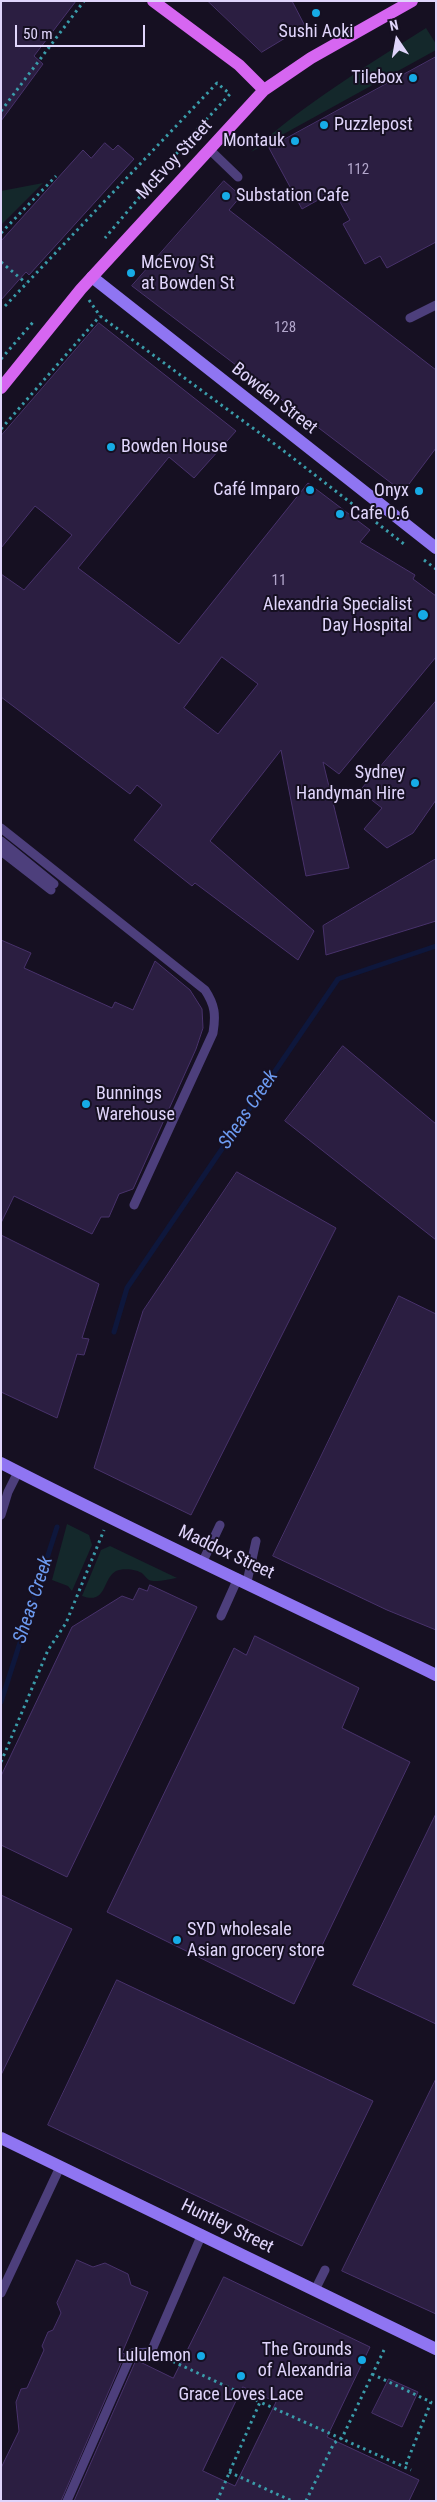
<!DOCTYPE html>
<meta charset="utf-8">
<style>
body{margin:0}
#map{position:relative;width:437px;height:2502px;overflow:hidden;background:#161022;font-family:"Roboto Condensed",sans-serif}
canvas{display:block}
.frame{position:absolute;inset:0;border:2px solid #e0d5fb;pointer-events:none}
.north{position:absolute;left:372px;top:15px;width:50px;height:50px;-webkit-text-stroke:4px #161022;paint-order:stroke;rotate:348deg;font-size:14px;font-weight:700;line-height:20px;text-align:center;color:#e0d5fb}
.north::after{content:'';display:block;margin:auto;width:18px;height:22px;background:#e0d5fb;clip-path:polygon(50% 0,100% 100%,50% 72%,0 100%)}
.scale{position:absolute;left:15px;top:25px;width:130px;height:22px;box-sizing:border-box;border:2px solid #e0d5fb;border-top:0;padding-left:6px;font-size:15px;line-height:18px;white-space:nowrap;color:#e0d5fb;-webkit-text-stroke:4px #161022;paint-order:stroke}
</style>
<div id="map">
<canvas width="437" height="2502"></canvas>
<div class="frame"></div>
<div class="north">N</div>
<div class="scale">50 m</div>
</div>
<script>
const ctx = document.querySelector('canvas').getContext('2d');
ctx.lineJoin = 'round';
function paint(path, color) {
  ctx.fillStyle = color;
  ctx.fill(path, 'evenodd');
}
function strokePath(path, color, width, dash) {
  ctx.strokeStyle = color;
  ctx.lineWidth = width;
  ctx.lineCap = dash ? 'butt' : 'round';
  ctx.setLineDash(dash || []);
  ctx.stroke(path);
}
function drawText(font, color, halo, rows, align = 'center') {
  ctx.font = font + ' "Roboto Condensed",sans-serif';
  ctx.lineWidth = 4;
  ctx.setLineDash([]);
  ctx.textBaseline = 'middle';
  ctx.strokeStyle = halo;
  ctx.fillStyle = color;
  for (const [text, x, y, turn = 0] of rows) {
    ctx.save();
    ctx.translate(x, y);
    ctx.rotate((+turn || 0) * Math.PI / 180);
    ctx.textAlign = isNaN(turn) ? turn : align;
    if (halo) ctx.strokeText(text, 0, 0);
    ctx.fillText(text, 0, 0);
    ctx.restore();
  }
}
const green = new Path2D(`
 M426 28 436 44V50L251 152C304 104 365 67 426 28Z
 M43 183 1 225V191Z
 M67 1524 89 1535 92 1545 72 1591 68 1586 52 1580Z
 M110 1546 177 1578C170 1579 155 1583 149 1580 146 1578 145 1576 143 1574 137 1569 123 1568 116 1571 102 1579 107 1605 82 1596L101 1550Z`);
const stream = new Path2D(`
 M114 1332 127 1288 338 979 436 946
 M1 1702 57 1527`);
const building = new Path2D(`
 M1 1H76L34 56 43 64 1 121Z
 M208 1H292L305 26 262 52Z
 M436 57V242L387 268 380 256 365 264 343 224 350 220 334 191 302 209 269 148Z
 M105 143 113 150 118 145 134 159 29 275 26 272 1 300V241L83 150 91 158Z
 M224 181 241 196 229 210 436 370V448L403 492 132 286Z
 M99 323 236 431 194 478 169 457 78 568 179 644 308 483 370 530 360 542 415 575 413 579 436 596V657L339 774 323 762 349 868 306 876 281 750 210 841 314 931 298 960 195 883 192 886 134 840 162 805 137 785 130 794 1 697V574L24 590 72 535 35 506 1 548V436ZM222 657 258 684 218 734 184 708Z
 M436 701V800L413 833 387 848 364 829 382 808 360 791Z
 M436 859V921L326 955 323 926Z
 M1 940 31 953 24 968 112 1008 115 1002 133 1010 155 961 190 990 202 1009 203 1028 196 1049 133 1189 119 1194 109 1217H101L92 1234 14 1196 1 1223Z
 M343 1046 436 1124V1240L285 1121Z
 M237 1172 336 1228 191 1515 94 1468 143 1311Z
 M1 1235 99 1284 82 1338 89 1339 84 1355 77 1354 57 1418 1 1392Z
 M399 1296 436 1314V1630L387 1610 273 1556Z
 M150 1585 197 1607 67 1877 1 1845V1776L72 1627 122 1596 133 1600 139 1588 147 1591Z
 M255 1636 359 1688 342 1728 410 1762 294 2004 107 1912 234 1648 246 1655Z
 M436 1814V2024L353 1985Z
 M1 1895 72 1929 1 2075Z
 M117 1980 373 2101 302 2246 48 2125Z
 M436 2079V2314L342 2271Z
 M77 2260 93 2267 105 2263 128 2274 131 2285 148 2292 122 2353 125 2354 61 2501H1V2468L19 2431 16 2402 21 2389 27 2388 44 2350 42 2346 48 2332 53 2330 61 2313 57 2303Z
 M224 2277 370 2347 327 2437 419 2480 409 2501H74L136 2360 173 2378ZM243 2387 276 2402 235 2486 203 2471Z
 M389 2379 418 2392 402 2427 372 2413Z`);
const path = new Path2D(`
 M1 111 84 1
 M1 233 56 176
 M1 262 26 283
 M89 300 100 316 280 448 404 544
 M5 306 217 83 230 94 193 134 105 238
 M1 359 34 321
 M1 429 100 316
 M424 560 436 569
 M1 1762 48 1650 66 1623 104 1530
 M161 2356 260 2402
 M372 2374 431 2402 405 2467
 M229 2472 292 2501
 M217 2501 260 2402 411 2470
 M306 2501 334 2443 342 2438 384 2350`);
const lane = new Path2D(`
 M209 149 238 177
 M410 318 436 305
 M1 828 205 990C215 1005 216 1015 213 1033L134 1205
 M1 841 54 884
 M1 851 51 890
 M1 1515 8 1492 18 1472
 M203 1561 220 1525
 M247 1582 256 1541
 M221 1616 238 1578
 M315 2290 325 2270
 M1 2293 60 2167
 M67 2501 132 2353 151 2352 202 2234`);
const secondary = new Path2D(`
 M92 277 436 548
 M1 1463C145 1537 291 1604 436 1675
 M1 2138 436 2349`);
const primary = new Path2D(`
 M153 1 239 65 264 90
 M1 388 81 289 264 90 311 58 412 1`);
const markers = [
 [316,13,5,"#16abe6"],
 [413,78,5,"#16abe6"],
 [324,125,5,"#16abe6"],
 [295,141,5,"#16abe6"],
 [226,196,5,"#16abe6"],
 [131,273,5,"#16abe6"],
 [111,447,5,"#16abe6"],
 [310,490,5,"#16abe6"],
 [419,491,5,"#16abe6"],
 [340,514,5,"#16abe6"],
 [423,615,6,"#16abe6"],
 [415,783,5,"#16abe6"],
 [86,1104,5,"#16abe6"],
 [177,1940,5,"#16abe6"],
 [201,2356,5,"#16abe6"],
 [362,2360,5,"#16abe6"],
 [241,2376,5,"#16abe6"]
];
const numberNames = [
 ["112",358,170],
 ["128",285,328],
 ["11",279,581]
];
const poiNames = [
 ["Sushi Aoki",316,32,"center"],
 ["Tilebox",403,78],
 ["Puzzlepost",334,125,"left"],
 ["Montauk",285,141],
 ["Substation Cafe",236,196,"left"],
 ["McEvoy St",141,263,"left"],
 ["at Bowden St",141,284,"left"],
 ["Bowden House",121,447,"left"],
 ["Café Imparo",300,490],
 ["Onyx",409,491],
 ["Cafe 0.6",350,514,"left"],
 ["Alexandria Specialist",412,605],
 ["Day Hospital",412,626],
 ["Sydney",405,773],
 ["Handyman Hire",405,794],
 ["Bunnings",96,1094,"left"],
 ["Warehouse",96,1115,"left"],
 ["SYD wholesale",187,1930,"left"],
 ["Asian grocery store",187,1951,"left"],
 ["The Grounds",352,2350],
 ["of Alexandria",352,2371],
 ["Lululemon",191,2356],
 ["Grace Loves Lace",241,2395,"center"]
];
const streetNames = [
 ["McEvoy Street",175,160,-47],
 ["Bowden Street",274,399,38],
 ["Maddox Street",226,1553,25],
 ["Huntley Street",227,2227,26]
];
const waterNames = [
 ["Sheas Creek",249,1110,-56],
 ["Sheas Creek",34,1600,-72]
];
paint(green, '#14282b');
strokePath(stream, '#0e173c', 5);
paint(building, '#2b1e41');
strokePath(building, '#48326b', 1);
strokePath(path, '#3a9caa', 3, [2.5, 4]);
strokePath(lane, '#4d3f7c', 9);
strokePath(secondary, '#8f75f2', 12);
strokePath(primary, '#d666f1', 12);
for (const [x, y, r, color] of markers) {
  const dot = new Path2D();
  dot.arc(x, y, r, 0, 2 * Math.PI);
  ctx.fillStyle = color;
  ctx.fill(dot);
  strokePath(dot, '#161022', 2);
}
drawText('15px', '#b3a7cc', null, numberNames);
drawText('18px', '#e0d5fb', '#161022', poiNames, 'right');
drawText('18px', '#e0d5fb', '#161022', streetNames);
drawText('italic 19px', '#6d9bf1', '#161022', waterNames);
</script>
